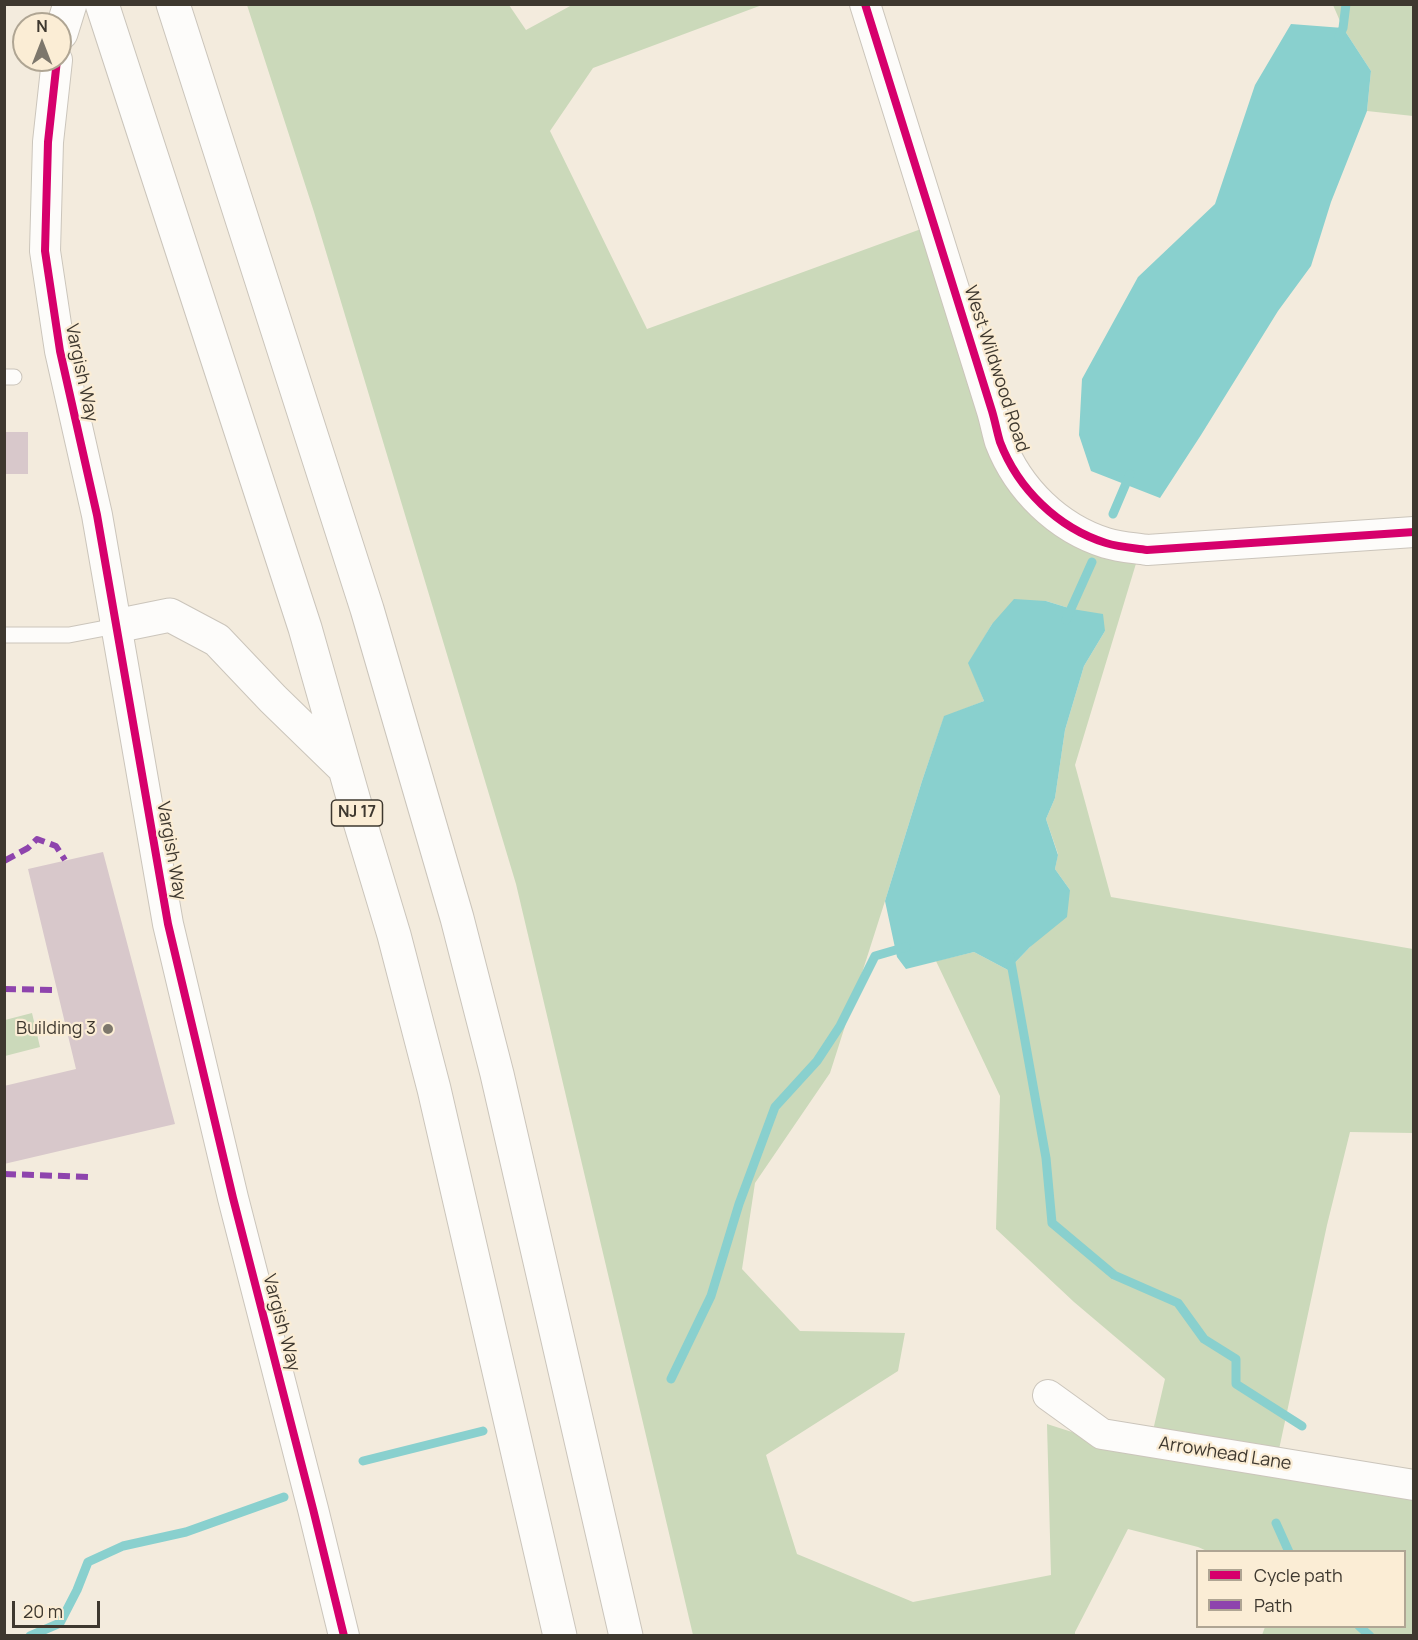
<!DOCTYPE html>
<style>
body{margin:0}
#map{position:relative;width:1418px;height:1640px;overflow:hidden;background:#f3ebdd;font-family:Manrope,sans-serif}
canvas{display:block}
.frame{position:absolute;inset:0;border:6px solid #3e382f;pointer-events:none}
.legend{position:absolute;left:1196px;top:1550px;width:210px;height:78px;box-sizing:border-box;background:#fbedd5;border:2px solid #afa593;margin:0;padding:8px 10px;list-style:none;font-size:18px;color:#3e382f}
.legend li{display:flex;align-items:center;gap:12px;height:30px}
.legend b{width:30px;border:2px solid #afa593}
.north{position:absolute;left:12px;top:12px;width:60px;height:60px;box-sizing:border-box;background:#fbedd5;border:2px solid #afa593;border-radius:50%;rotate:0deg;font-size:16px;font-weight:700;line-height:24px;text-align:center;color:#3e382f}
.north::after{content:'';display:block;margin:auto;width:21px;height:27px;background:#7d776c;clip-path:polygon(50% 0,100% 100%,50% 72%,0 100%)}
.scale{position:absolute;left:12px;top:1601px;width:88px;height:27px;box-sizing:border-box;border:3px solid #3e382f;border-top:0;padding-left:8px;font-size:18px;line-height:21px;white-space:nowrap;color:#3e382f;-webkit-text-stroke:4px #fbedd5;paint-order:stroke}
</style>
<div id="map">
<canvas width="1418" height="1640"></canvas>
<div class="frame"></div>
<ul class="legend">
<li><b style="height:8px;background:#d6006c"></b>Cycle path</li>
<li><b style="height:8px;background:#8e44ad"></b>Path</li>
</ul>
<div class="north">N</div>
<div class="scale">20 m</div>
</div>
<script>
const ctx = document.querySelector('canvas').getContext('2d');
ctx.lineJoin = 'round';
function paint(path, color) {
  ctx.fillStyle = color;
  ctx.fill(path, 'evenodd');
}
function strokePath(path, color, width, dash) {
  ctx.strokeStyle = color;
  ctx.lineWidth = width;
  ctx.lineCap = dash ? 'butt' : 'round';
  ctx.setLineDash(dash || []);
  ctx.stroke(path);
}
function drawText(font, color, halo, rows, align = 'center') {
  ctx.font = font + ' Manrope,sans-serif';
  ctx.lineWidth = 4.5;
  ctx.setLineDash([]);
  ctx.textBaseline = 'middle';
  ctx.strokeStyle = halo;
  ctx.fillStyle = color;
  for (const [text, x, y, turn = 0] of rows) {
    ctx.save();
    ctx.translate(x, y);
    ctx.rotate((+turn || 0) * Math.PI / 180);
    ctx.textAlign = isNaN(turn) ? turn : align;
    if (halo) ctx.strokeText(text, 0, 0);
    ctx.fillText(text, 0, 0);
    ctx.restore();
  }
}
const green = new Path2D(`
 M247 5H509L526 30 572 5H762L593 68 550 131 647 329 943 221 1034 494 1141 547 1075 765 1111 897 1413 949V1133L1350 1132 1327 1225 1278 1454 1413 1469V1635H1262L1265 1627 1404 1626V1552L1207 1551 1198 1547 1128 1529 1075 1632V1635H693L516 884 314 212ZM1046 601 1072 609 1105 631 1084 666 1065 730 1055 798 1046 819 1058 854 1055 869 1070 890 1030 947 1008 970 974 952 936 961 1000 1096 996 1229 1074 1302 1165 1379 1147 1456 1047 1424 1051 1575 913 1602 797 1554 766 1455 898 1371 905 1333 800 1331 742 1269 755 1183 830 1073 885 901 922 781 944 717 984 701 969 663 992 624Z
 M1333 5H1413V116L1367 111 1371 71 1343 28Z
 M32 1013 40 1047 5 1056V1020Z`);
const water = new Path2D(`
 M1291 24 1343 28 1371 71 1367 111 1331 202 1311 266 1278 311 1201 435 1160 498 1091 471 1079 435 1082 379 1138 277 1215 204 1255 85Z
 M1014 599 1046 601 1072 609 1103 614 1105 631 1084 666 1065 730 1055 798 1046 819 1058 855 1055 869 1070 890 1067 917 1030 947 1008 970 974 952 906 969 897 957 885 901 922 781 944 716 984 701 968 663 992 624Z`);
const stream = new Path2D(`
 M1339 37 1343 28 1346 4
 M1113 514 1130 474
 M1066 620 1092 562
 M1010 957 1046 1158 1052 1223 1114 1275 1178 1303 1204 1339 1236 1359V1384L1302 1426
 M671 1379 711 1296 739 1204 775 1107 817 1061 840 1026 875 956 906 947
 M363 1461 483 1431
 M1276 1523 1289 1552
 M1359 1626 1370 1636
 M30 1636 60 1623 77 1590 88 1562 123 1546 186 1532 284 1497`);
const building = new Path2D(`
 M4 432H28V474H4Z
 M103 852 175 1124 4 1164V1086L76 1069 28 869Z`);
const lane = new Path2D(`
 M4 377H14
 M4 635H69L116 626`);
const street = new Path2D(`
 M865 4 992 411C995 421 997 432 1000 442 1018 489 1058 528 1106 543 1119 547 1134 548 1147 550L1414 532
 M57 60 48 142 45 251 60 351 97 515 168 924 233 1198 313 1509 344 1636
 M1048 1395 1102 1434 1414 1485`);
const highway = new Path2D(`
 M102 4 305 628 360 822 394 935 434 1089 560 1636
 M173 4 367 609 457 918 497 1074 626 1636
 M61 33 70 4
 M116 626 170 615 217 640 273 699 344 768`);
const quiet = new Path2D(`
 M4 861 28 848 37 839 56 846 65 860
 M4 989 57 990
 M4 1174 91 1177`);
const cycleway = new Path2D(`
 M865 4 992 411C995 421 997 432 1000 442 1018 489 1058 528 1106 543 1119 547 1134 548 1147 550L1414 532
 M57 60 48 142 45 251 60 351 97 515 168 924 233 1198 313 1509 344 1636`);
const markers = [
 [108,1029,6,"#7d776c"]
];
const shields = [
 [357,813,51]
];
const shieldNames = [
 ["NJ 17",357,813]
];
const streetNames = [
 ["West Wildwood Road",996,369,72],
 ["Vargish Way",81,373,78],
 ["Vargish Way",171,851,80],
 ["Vargish Way",281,1323,75],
 ["Arrowhead Lane",1225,1454,9]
];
const poiNames = [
 ["Building 3",96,1029]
];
paint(green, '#cbd9ba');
paint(water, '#89d0ce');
strokePath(stream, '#89d0ce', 9);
paint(building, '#d8c8cb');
strokePath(lane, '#cbc5bb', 17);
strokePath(street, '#cbc5bb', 32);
strokePath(highway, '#cbc5bb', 35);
strokePath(lane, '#fdfcfa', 15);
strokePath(street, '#fdfcfa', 30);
strokePath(highway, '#fdfcfa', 33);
strokePath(quiet, '#8e44ad', 6, [12, 6]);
strokePath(cycleway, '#d6006c', 8);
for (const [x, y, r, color] of markers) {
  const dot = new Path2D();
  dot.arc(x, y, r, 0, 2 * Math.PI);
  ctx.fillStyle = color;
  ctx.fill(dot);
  strokePath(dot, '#fbedd5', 2);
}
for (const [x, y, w] of shields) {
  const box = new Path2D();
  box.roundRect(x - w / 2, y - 13, w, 26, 4.5);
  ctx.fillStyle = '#fbedd5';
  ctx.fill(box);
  strokePath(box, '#3e382f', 1.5);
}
drawText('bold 16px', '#3e382f', null, shieldNames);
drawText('18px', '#3e382f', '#fbedd5', streetNames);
drawText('18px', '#3e382f', '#fbedd5', poiNames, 'right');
</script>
